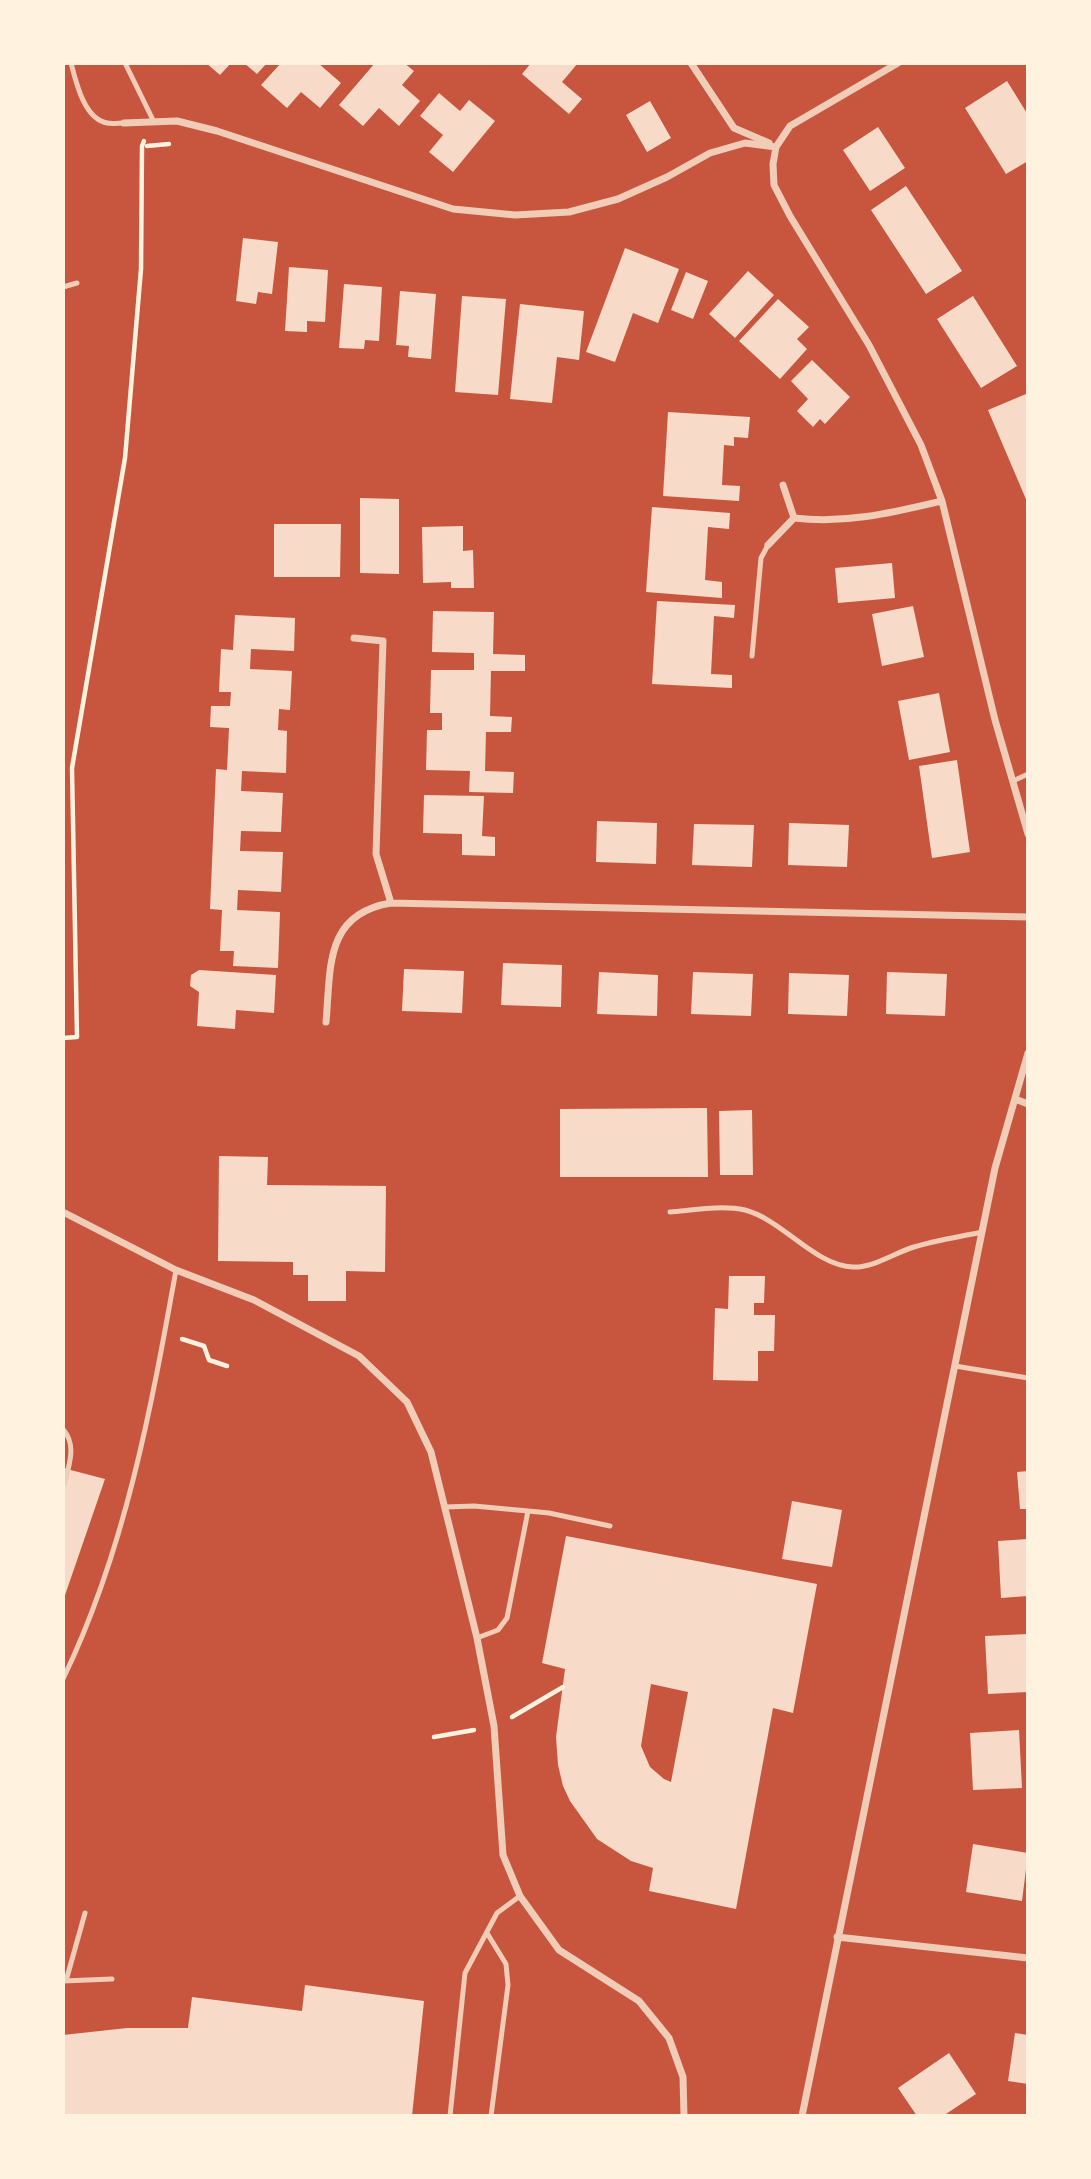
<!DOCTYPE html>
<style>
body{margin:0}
#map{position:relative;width:1091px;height:2179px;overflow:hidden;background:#c8553d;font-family:"PT Sans Narrow",sans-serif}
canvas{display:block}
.frame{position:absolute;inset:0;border:65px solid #fff3e0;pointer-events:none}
</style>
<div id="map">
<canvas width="1091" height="2179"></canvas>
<div class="frame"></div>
</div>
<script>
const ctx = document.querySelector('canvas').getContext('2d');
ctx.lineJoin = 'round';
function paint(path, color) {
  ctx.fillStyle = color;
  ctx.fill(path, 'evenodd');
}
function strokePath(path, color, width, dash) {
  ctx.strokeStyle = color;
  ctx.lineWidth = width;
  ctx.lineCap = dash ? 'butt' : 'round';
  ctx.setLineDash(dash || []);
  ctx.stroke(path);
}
const building = new Path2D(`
 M206 63H231L220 75Z
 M244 63H267L257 74Z
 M281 63H318L341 83 320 108 301 92 287 108 261 85Z
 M375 63H404L414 71 402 85 420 101 399 126 379 108 363 126 339 105Z
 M531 63H578L562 82 582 99 569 114 522 74Z
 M1007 81 1028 115V161L1006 174 965 108Z
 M439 93 460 111 469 100 495 121 453 172 429 152 443 135 420 116Z
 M650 101 671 138 647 152 626 115Z
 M878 127 905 168 870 191 843 150Z
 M906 186 962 271 926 294 871 210Z
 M243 238 278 242 272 294 258 292 256 304 236 301Z
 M625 248 679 269 658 323 633 313 615 362 586 352Z
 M289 267 328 270 325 322 307 321V332L285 331Z
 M748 271 774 295 735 338 709 314Z
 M686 272 708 281 693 319 671 310Z
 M344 284 382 287 379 341 365 340 364 349 339 348Z
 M400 291 436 294 431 359 408 357 409 346 396 345Z
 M462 296 506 299 498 395 455 392Z
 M973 296 1017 366 981 388 937 319Z
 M778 299 809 327 797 339 807 349 780 379 739 341Z
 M520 304 584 311 579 360 557 357 552 403 510 399Z
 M812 360 850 397 825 424 820 419 813 427 797 411 808 399 791 381Z
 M1026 394 1028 399V504L988 410Z
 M668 412 750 417 748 438 734 437V446L724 445 722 485 740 486 739 501 663 496Z
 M360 498 399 499V574L360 573Z
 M652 507 730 513 729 529 708 527 705 580 722 582V598L646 592Z
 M274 524H341L340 577H274Z
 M463 526V551L473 550 474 588H451V582L423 583 422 527Z
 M892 563 895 598 838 603 835 568Z
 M657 601 735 605 734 618 714 616 711 674 732 675V688L652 684Z
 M913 606 924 657 882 666 872 614Z
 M433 611 494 612 493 654 525 655V671H491L490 716 512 717 511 732H486L485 771 514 772 513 793 469 792 470 771 426 770 427 730H442V713H430L431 670H474V653L432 652Z
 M235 615 295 618 294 651 251 649 250 669 292 671 290 710 279 709 278 730 287 731 286 773 242 771 241 791 283 793 281 832 241 831 240 851 283 852 281 892 238 890 237 910 280 912 278 968 233 966 234 951H220L222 910 210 909 216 769 227 770 229 728 210 727 211 706H230L231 692H219L221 649 233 650Z
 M939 693 950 752 909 760 898 701Z
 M957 760 970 852 932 858 919 766Z
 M424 795 484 796 482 836 495 837V856L462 855V834L423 833Z
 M597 821 657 823 656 864 596 862Z
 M789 823 849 825 847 867 788 865Z
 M694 824 754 825 752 867 692 865Z
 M503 963 562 965 561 1007 501 1005Z
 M404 969 464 971 462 1013 402 1011Z
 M199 970 276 975 274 1013 236 1010 235 1029 197 1026 199 992 190 986 191 975Z
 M599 972 658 975 657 1016 597 1014Z
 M693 972 753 974 751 1016 691 1014Z
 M887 972 947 974 945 1016 886 1014Z
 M789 973 849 975 847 1016 788 1014Z
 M707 1108 708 1177H560V1109Z
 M752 1110 753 1175H720L719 1111Z
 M219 1156 268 1157 267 1185 386 1186 385 1272 346 1271V1301H308V1275H293V1262L218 1261Z
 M729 1276H765L764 1303H754V1315H775L774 1351H758V1381L713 1380 715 1308 728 1309Z
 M63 1468 105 1479 63 1601Z
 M1028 1471V1509H1020L1017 1472Z
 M792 1501 842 1510 832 1567 782 1559Z
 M566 1536 817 1584 793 1713 773 1708 736 1909 649 1891 653 1868 631 1861 597 1839 570 1801 563 1786 558 1765 556 1737 565 1669 542 1663ZM651 1684 688 1692 671 1782 664 1779 650 1767 641 1746Z
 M1028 1539V1596L1001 1598 998 1541Z
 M1028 1634V1692L988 1694 985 1636Z
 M1019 1730 1022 1788 973 1790 970 1733Z
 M973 1844 1028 1853 1022 1901 966 1892Z
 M305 1985 424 2001 412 2116H63V2035L127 2028H188L192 1997 302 2011Z
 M1015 2033 1028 2035V2084L1008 2081Z
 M949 2053 976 2094 943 2116H917L898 2088Z`);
const path = new Path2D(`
 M147 146 169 144
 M63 1038 77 1037 72 768 125 458 141 269 142 146 144 141
 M182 1339 204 1346 209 1360 227 1366
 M512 1717 563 1687
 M434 1737 474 1730`);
const service = new Path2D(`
 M71 63C76 82 84 119 107 123 112 124 119 123 124 123
 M125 63 154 122
 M63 287 77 283
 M752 656 761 558 768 545
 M1013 781 1028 774
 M670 1212C694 1210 721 1205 745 1210 783 1220 815 1266 853 1267 873 1268 894 1253 914 1247 936 1240 959 1237 982 1232
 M955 1366 1028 1378
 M63 1429C77 1446 69 1463 65 1483
 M446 1507 474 1506 528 1511 507 1618 498 1630 477 1638
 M528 1511 549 1513 610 1526
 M63 1679C125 1551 151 1409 176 1270
 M487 1933 506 1964 508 1985 491 2116
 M63 1981 112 1979
 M66 1981 85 1913
 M450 2116 465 1973 497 1913 520 1896`);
const minor = new Path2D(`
 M691 63 734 128 769 143
 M898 63 790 126 776 147 773 164 774 185 790 216 869 345 921 445 942 501 995 720 1028 834
 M124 123 177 121 217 131 453 209 515 215 569 212 618 199 667 177 710 153 745 143 776 147
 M794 518C847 524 891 513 942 501
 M768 545 794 518 783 485
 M354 638 383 641 376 854 391 903
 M326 1022C331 968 324 914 391 903L1028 917
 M1015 1099 1028 1104
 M63 1212 176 1270 254 1300 359 1356 407 1402 431 1452 477 1638 494 1726 503 1855 520 1896 559 1950 639 2001 669 2038 683 2077 684 2116
 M837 1937 1028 1958
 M802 2116 995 1168 1028 1053`);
paint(building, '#f7dbc8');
strokePath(path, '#fff3e0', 4.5);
strokePath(service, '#f1ccb7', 5);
strokePath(minor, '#f1ccb7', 7);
</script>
